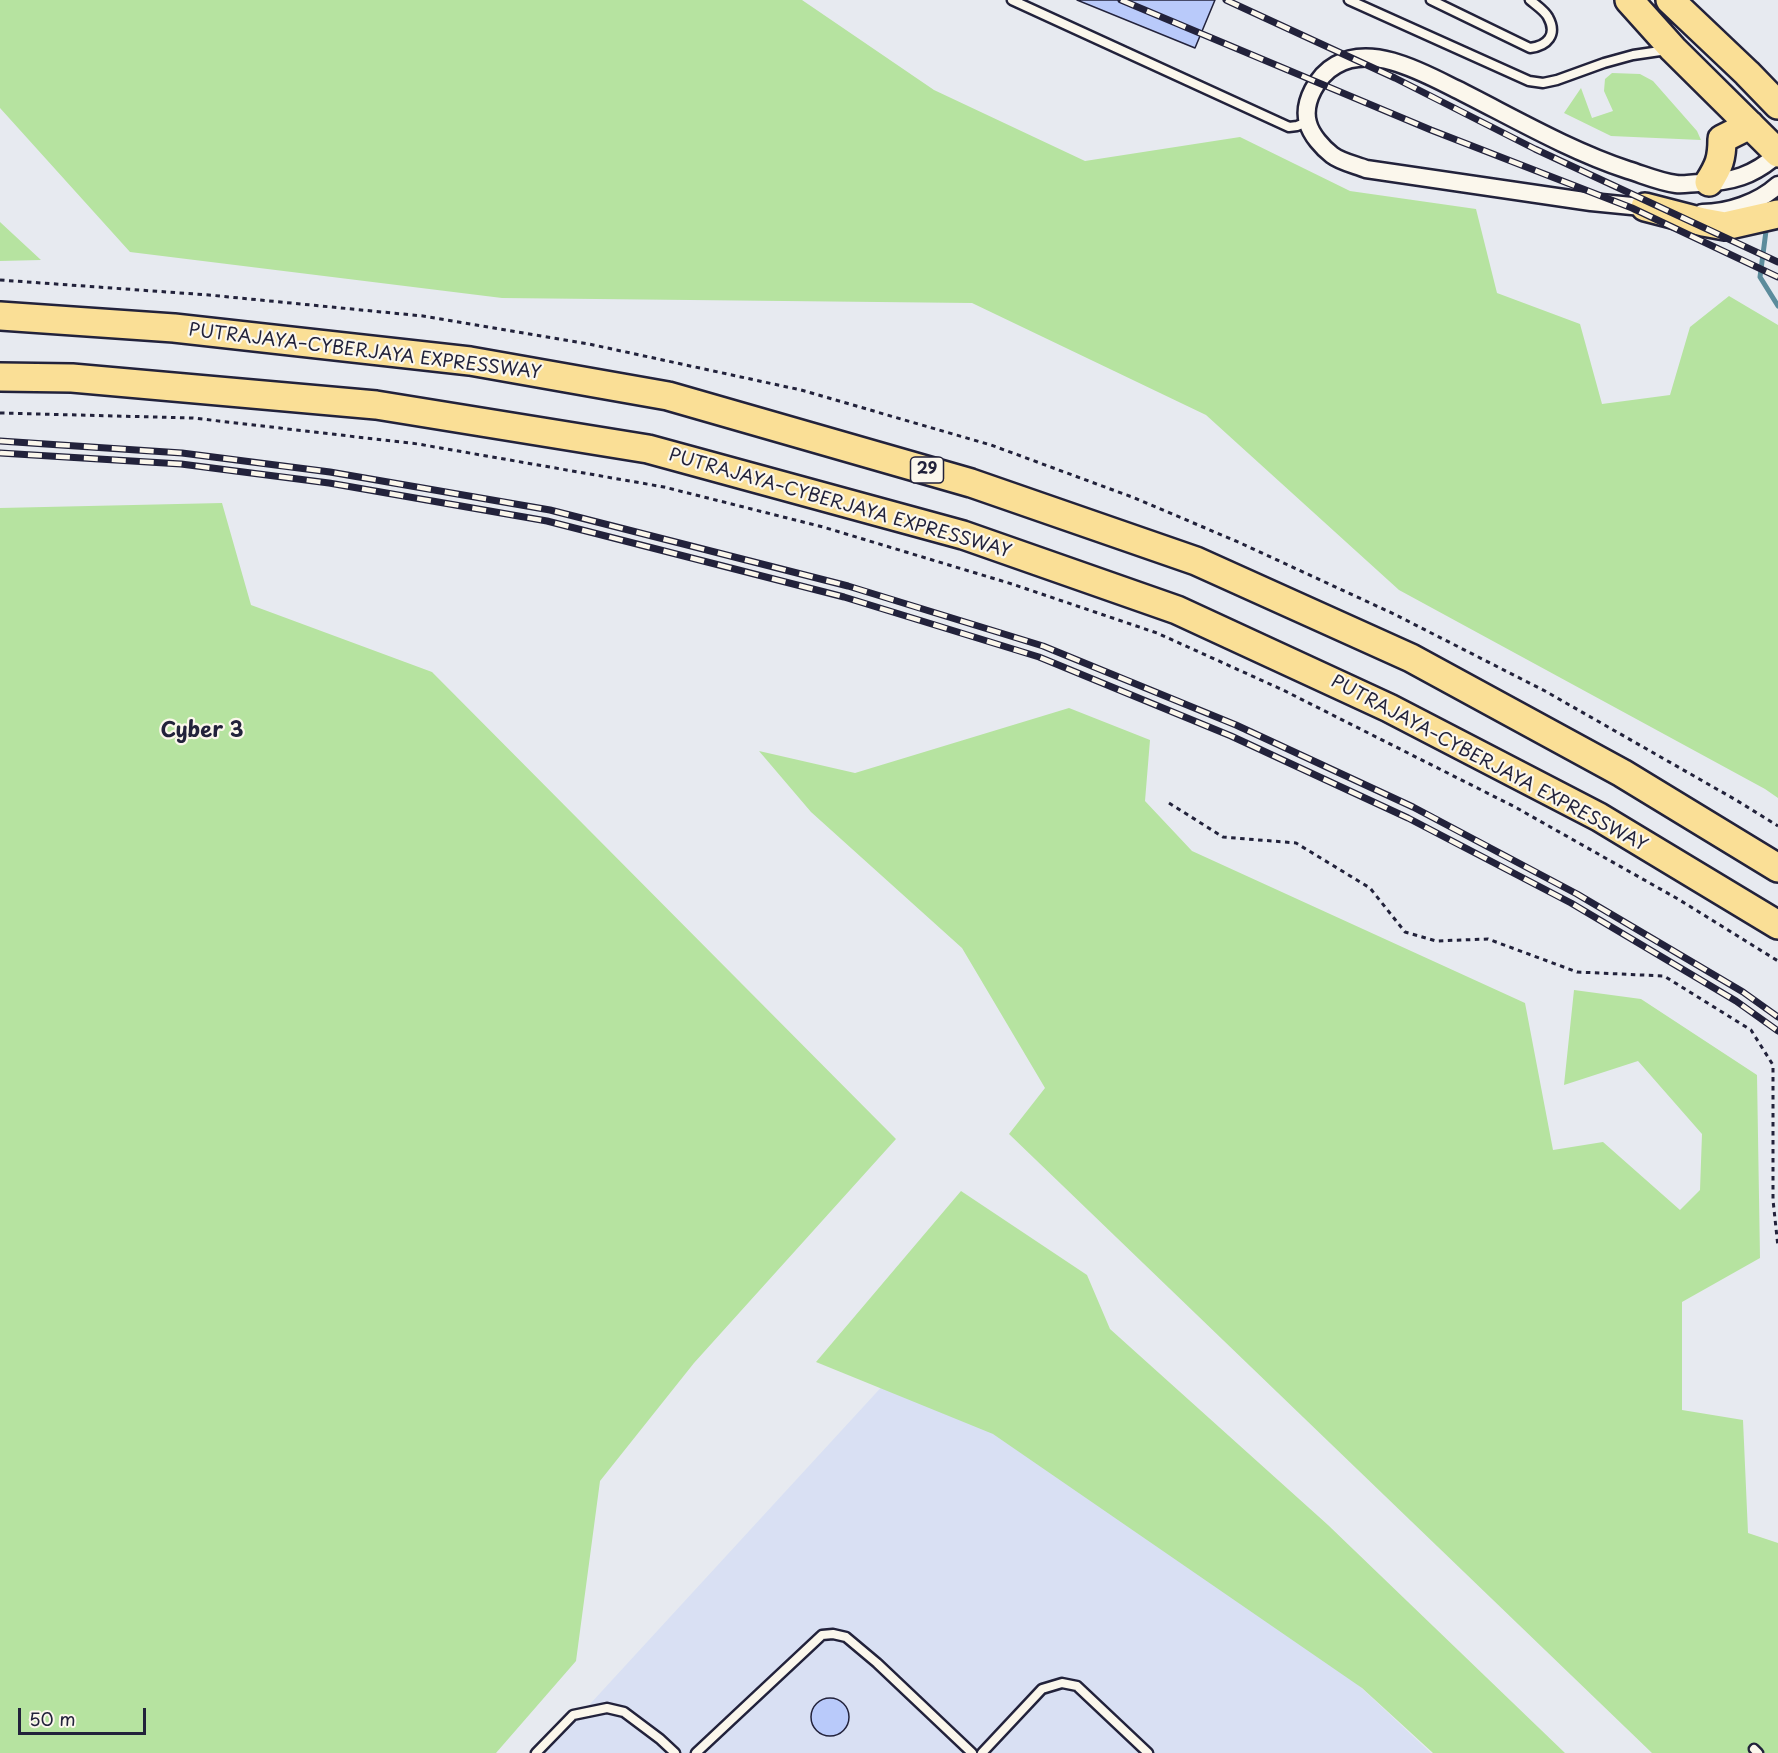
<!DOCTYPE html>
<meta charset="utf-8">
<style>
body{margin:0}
#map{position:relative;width:1778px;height:1753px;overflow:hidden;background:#e7eaf0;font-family:"Playpen Sans",sans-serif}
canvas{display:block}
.scale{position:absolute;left:18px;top:1708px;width:128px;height:27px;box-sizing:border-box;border:3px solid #22223b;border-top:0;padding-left:8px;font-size:18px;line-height:21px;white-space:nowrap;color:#22223b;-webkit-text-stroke:4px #fbf7ec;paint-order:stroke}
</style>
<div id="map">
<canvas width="1778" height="1753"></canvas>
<div class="scale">50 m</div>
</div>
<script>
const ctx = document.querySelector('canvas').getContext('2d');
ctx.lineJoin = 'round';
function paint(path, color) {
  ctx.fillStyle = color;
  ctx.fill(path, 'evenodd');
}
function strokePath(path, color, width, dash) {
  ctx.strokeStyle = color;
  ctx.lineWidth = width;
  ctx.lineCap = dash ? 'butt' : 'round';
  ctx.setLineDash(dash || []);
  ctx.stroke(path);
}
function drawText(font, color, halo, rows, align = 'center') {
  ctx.font = font + ' "Playpen Sans",sans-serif';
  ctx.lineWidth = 4.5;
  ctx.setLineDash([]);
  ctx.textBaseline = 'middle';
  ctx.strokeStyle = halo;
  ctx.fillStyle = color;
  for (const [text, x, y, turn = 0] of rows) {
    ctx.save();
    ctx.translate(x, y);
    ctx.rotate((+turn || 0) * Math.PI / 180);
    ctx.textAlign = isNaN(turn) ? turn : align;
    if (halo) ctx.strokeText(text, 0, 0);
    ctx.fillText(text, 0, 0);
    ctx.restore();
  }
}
const built = new Path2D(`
 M955 1307 1431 1753H545Z`);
const green = new Path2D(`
 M0 0H802L934 90 1085 161 1240 137 1350 191 1476 209 1497 293 1580 324 1602 404 1670 395 1690 327 1729 296 1778 325V798L1765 789 1399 590 1206 415 972 303 502 298 130 252 0 108Z
 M1612 73 1640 74 1653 81 1697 131 1701 140 1611 136 1564 113 1581 88 1592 118 1613 111 1604 91 1605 79Z
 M0 222 41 260 0 261Z
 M222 503 251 605 432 672 896 1139 694 1363 600 1481 576 1661 496 1753H0V508Z
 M1069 708 1150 740 1145 801 1192 851 1525 1003 1553 1150 1603 1142 1680 1210 1700 1190 1702 1134 1638 1061 1564 1085 1574 990 1641 999 1757 1075 1760 1258 1682 1302V1410L1743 1420 1748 1533 1778 1543V1753H1652L1009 1134 1045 1088 962 948 811 812 759 751 855 773Z
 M961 1191 1087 1275 1110 1329 1328 1525 1565 1753H1433L1362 1688 993 1434 816 1362Z`);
const stream = new Path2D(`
 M1766 231 1760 277 1778 306`);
const building = new Path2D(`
 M1077 0H1215L1195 48Z
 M811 1717a19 19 0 1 1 38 0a19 19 0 1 1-38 0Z`);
const path = new Path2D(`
 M0 280 209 295 423 316 589 344 801 390 991 445 1132 497 1236 541 1394 614 1545 691 1736 800 1778 826
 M0 413 193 418 418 444 664 487 823 527 1012 584 1157 633 1283 690 1515 807 1678 899 1778 961
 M1169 803 1223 837 1296 843 1370 888 1405 932 1436 941 1488 939 1577 972 1664 976 1751 1030 1773 1065V1200L1778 1247`);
const service = new Path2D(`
 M1012 0 1289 127 1297 126 1307 122
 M1349 0 1529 81 1543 83 1557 80 1604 63 1633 55 1667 50
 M1431 0 1530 48C1547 46 1558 35 1548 17 1545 11 1536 5 1530 0
 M1754 1749 1758 1753
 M536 1753 573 1715 607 1708 624 1712 660 1739 675 1753
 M696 1753 822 1635 833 1634 846 1637 877 1663 972 1753
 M982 1753 1042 1689 1062 1683 1077 1686 1148 1753`);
const minor = new Path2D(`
 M1652 208 1591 202 1366 169C1356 165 1341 162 1332 155 1323 148 1311 135 1308 123 1302 102 1318 75 1336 65 1372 44 1422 72 1456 89 1512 117 1568 150 1628 170 1644 175 1660 182 1676 184 1683 185 1692 183 1699 183 1732 182 1753 176 1778 154
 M1702 213C1728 213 1758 203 1778 185`);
const primary = new Path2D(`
 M1629 0 1673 49 1778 153
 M1670 0 1747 73 1778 105
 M1709 182C1719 166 1722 159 1722 139L1750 125
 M1645 207 1703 222 1725 226 1778 214`);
const trunk = new Path2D(`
 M0 316 174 328 470 361 668 396 971 483 1196 561 1411 658 1622 773 1778 868
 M0 377 72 378 376 405 648 449 963 535 1177 610 1389 708 1599 817 1778 925`);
const rail = new Path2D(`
 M1121 0 1431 130 1632 208 1778 277
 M1226 0 1395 78 1535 149 1778 262
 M0 441 182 453 330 472 550 510 848 586 1043 646 1236 725 1413 807 1577 894 1743 992 1778 1017
 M0 453 181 464 329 483 547 521 844 597 1039 657 1231 736 1408 818 1571 903 1736 1001 1778 1031`);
const shields = [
 [927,470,33]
];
const shieldNames = [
 ["29",927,470]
];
const streetNames = [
 ["PUTRAJAYA–CYBERJAYA EXPRESSWAY",365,352,7],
 ["PUTRAJAYA–CYBERJAYA EXPRESSWAY",840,504,16],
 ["PUTRAJAYA–CYBERJAYA EXPRESSWAY",1489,764,28]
];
const quarterNames = [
 ["Cyber 3",202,731]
];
paint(built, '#d9e0f3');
paint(green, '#b6e3a0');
strokePath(stream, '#5c8c9c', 5);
paint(building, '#b9cafa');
strokePath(building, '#22223b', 1.5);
strokePath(service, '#22223b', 13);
strokePath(minor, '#22223b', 21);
strokePath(primary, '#22223b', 32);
strokePath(trunk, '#22223b', 32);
strokePath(path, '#22223b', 3, [4.5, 4.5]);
strokePath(service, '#fbf7ec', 8);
strokePath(minor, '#fbf7ec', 16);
strokePath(primary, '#fadf96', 27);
strokePath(trunk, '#fadf96', 27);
strokePath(rail, '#22223b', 7);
strokePath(rail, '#fbf7ec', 4.5, [14]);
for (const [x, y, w] of shields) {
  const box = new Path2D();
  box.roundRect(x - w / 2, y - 13, w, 26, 4.5);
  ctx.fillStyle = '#fbf7ec';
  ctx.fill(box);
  strokePath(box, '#22223b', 1.5);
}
drawText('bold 16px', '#22223b', null, shieldNames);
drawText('18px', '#22223b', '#fbf7ec', streetNames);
drawText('bold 21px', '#22223b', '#fbf7ec', quarterNames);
</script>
